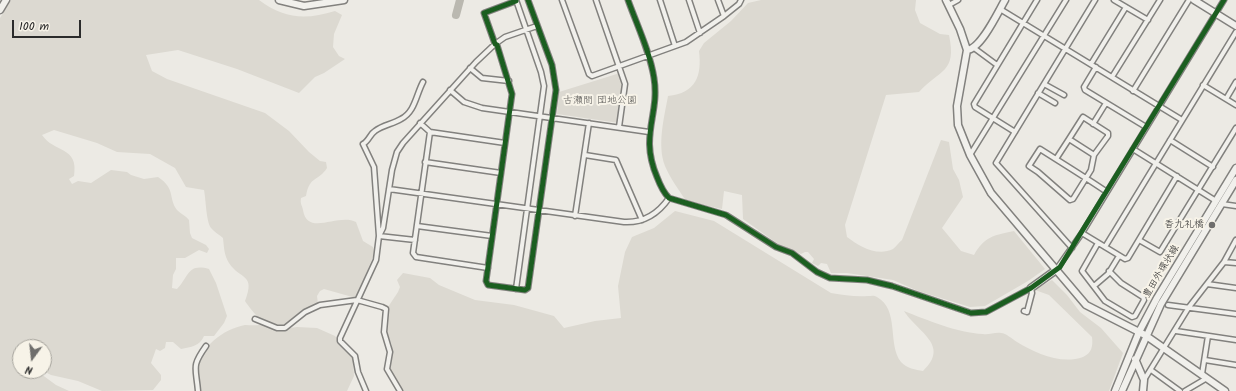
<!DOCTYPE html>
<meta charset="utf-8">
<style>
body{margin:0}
#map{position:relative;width:1236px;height:391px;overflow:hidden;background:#eceae4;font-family:Kalam,sans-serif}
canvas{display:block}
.north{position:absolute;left:12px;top:339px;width:40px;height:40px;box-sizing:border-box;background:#f7f3e8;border:1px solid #a5a39c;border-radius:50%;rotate:195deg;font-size:11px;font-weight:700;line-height:16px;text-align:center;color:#2b2b2b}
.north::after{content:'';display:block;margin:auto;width:14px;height:18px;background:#6f6e6c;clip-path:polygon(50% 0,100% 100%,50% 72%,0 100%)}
.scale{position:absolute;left:12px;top:20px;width:69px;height:18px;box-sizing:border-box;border:2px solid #2b2b2b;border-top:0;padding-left:5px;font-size:12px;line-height:14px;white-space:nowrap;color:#2b2b2b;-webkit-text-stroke:3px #f7f3e8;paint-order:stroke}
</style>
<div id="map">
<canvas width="1236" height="391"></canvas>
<div class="north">N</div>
<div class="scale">100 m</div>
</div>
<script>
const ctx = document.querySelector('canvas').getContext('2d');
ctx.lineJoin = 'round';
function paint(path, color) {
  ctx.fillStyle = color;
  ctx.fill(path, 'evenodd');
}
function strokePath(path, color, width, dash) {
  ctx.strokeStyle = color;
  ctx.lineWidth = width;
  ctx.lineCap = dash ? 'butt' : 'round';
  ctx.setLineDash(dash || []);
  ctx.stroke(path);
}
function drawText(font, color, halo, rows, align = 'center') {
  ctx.font = font + ' Kalam,"Klee One",sans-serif';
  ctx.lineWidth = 4;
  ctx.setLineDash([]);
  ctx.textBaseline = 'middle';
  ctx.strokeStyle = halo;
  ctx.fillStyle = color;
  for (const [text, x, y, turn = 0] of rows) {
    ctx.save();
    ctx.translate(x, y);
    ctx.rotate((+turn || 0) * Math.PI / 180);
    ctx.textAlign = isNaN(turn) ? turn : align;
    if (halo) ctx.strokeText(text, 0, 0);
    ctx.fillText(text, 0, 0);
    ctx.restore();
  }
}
const green = new Path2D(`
 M11 0H259C284 19 306 20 335 11L342 15 334 34 333 47 339 56 345 59 324 73 315 77 299 93 237 69 178 50 146 55 152 71 167 79 265 113 289 131 309 152 320 161 326 162 327 168C318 182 310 175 306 196L301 198C300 204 302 205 303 210 307 237 338 213 356 222L363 241 373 247 375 252 356 298 324 289 320 291 317 296 318 304 283 327C266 329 253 313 245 301 256 273 240 280 229 263 224 255 224 247 223 238 220 235 214 232 211 228 206 221 206 200 204 190L186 187 175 168 150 154 117 152 97 143 54 130 42 135C54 153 79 146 74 176L69 179 72 184 78 181 91 183 111 170 127 172 131 175 144 179 158 177C176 189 168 198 177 210 181 214 186 216 189 220L190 233 192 238 206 245 209 249 207 253 199 250 185 258H176V269L173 275 172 288 177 289C189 277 187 263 209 269L216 283 227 316 224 323 214 336H204C200 346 191 347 181 349L173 342H166L165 348 160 351 156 349 151 363 161 375V380L153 390 102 391 78 381 51 375 43 371 44 347H20V371H37L56 385 69 391H0V18Z
 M761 0H916L915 10 920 23 940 34 949 35C957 73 940 69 919 92L886 95 845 225 847 237C859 246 877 257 893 249 896 247 899 242 902 240L941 140 949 142 953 169 959 180 963 197 942 228 961 251 974 255C984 237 994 235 1014 231L1045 269 1028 281 985 306 970 307 918 291 893 280 847 273H831L827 264 821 263 818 266 812 263 814 259 808 252H805L801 254 778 244 743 219 742 195 724 191 722 209 686 201C679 190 670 178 665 166 657 145 664 118 668 96 696 93 702 76 699 51L704 43 731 21 748 3Z
 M620 73 623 94 619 123 557 114 559 92Z
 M675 211 714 221 831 293C844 295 855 297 868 296 871 296 874 295 877 297 900 310 887 344 901 362 906 368 916 370 923 371 951 345 917 332 904 311 927 320 958 333 983 334 989 335 995 332 1001 333 1006 333 1012 339 1017 342 1035 353 1061 365 1083 357 1092 353 1093 346 1092 337L1049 295 1035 290 1052 280 1067 295 1080 312 1101 328 1123 353 1109 391H403L389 369 392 345 386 330 388 307 398 292 400 287 397 280 403 273 430 278 439 285 475 300 514 305 554 316 564 328 595 321 621 318 618 286 625 252 632 237 654 228Z
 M264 324 276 330 297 327 317 328 335 336 353 358 354 376 347 391H200C200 383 197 377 198 369 200 347 223 329 245 325 252 325 257 326 264 324Z`);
const river = new Path2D(`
 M456 15 460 0`);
const street = new Path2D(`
 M562 0 589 74 592 76 686 42 724 16 739 4 741 0
 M596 0 625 84 619 127
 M628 0C637 25 650 52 654 78 660 115 639 135 657 177 660 185 663 192 669 198L726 215 776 247 792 253 817 272 830 278 867 280 892 286 971 313 986 312 1031 288 1032 293 1027 312 1024 311
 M660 0 675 46
 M689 0 700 33
 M718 0 724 16
 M1114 0 1148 20
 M516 1 484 13 495 44 497 45 512 94 486 281 488 285 525 290 528 288 556 90 552 65 528 0
 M949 5 958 0
 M1000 9 1182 120
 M974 48 997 65
 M1091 64 1126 7
 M1096 67 1084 87 1085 90 1146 127
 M470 68 482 78 509 81
 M1112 77 1160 0
 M1044 84 1064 95
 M1203 85 1236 105
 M450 90 464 102 482 108 649 132
 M1133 91 1189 0
 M1038 93 1055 103
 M1226 99 1236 82
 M420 123 430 132 505 143
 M1093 124 1106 103
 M430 132 413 253 416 257 488 268
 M1015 132 975 107 974 104 1037 0
 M1170 140 1213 167
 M1133 149 1216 201
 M585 155 616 160 642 220
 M970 155 1066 0
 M1094 155 1069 139 1083 117 1108 133V136L1094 155 1091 170 1073 199 1070 200 1038 172 1029 166 1040 149C1062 163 1085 177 1107 192
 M1056 159 1069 139
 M425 162 501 173
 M389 189 624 222C644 223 658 214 669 198
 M1222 204 1236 206
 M575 216 589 123
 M417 226 492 236
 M1082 233 1125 259 1128 258 1177 176
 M379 236 383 228 392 170 397 152 403 143 476 62 495 44 505 37 537 26
 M379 236 415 240
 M1139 240 1160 252 1236 128
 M1098 243 1082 271 1105 301 1132 317 1135 316 1144 300 1143 297 1121 283 1109 271
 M1105 247 1236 32
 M1072 248 996 163 1095 0
 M1224 262 1236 263
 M1056 270 1082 233 1224 0
 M1207 284 1236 288
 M1094 286 1108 274 1119 256
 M516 289 544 86 541 72 516 0
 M1168 305 1236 314
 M255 319 277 328H285L305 312 320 305 357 300 382 307 386 309 384 332 390 352 387 369 400 391
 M1176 331 1236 340
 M1205 360 1236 365
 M1151 370 1180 391
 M1202 374 1208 336
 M1144 380 1189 307 1224 262 1236 240
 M198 391C196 367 191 367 206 346
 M366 391 358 372 355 356 340 341V338L376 260 379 236 374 167 363 144C369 141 370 134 375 131 383 125 393 124 401 119 415 112 416 95 423 82
 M1185 391 1207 378`);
const secondary = new Path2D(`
 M279 0 304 6 344 0
 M946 0 960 29 967 50 957 106 958 125 970 155 991 193 1086 305 1145 335 1225 391
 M1194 0 1236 26
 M0 10 6 0
 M967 50C981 49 998 12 1005 0
 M1031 288 1056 270
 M1135 359 1144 380 1143 391
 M1115 391 1139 332 1157 298 1236 168
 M1122 391 1161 304 1236 180`);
const cycleway = new Path2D(`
 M628 0C637 25 650 52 654 78 660 115 639 135 657 177 660 185 663 192 669 198L726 215 776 247 792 253 817 272 830 278 867 280 892 286 971 313 986 312 1031 288 1060 267 1224 0
 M516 1 484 13 495 44 497 45 512 94 486 281 488 285 525 290 528 288 556 90 552 65 528 0`);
const markers = [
 [1212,225,4,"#6f6e6c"]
];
const parkNames = [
 ["古瀬間 団地公園",600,101]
];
const poiNames = [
 ["香九礼橋",1204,225]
];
const streetNames = [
 ["豊田外環状線",1162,272,-59]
];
paint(green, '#dcd9d1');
strokePath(river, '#bab8b0', 8);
strokePath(street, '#82817e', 7);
strokePath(secondary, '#82817e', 9);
strokePath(street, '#f1f0ec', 4);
strokePath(secondary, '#f1f0ec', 6);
strokePath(cycleway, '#1b5e20', 5);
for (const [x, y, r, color] of markers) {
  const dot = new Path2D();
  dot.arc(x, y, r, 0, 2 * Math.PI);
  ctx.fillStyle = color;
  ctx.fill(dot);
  strokePath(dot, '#f7f3e8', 1.5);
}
drawText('10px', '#545351', '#f7f3e8', parkNames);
drawText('10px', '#2b2b2b', '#f7f3e8', poiNames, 'right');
drawText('10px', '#2b2b2b', '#f7f3e8', streetNames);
</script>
